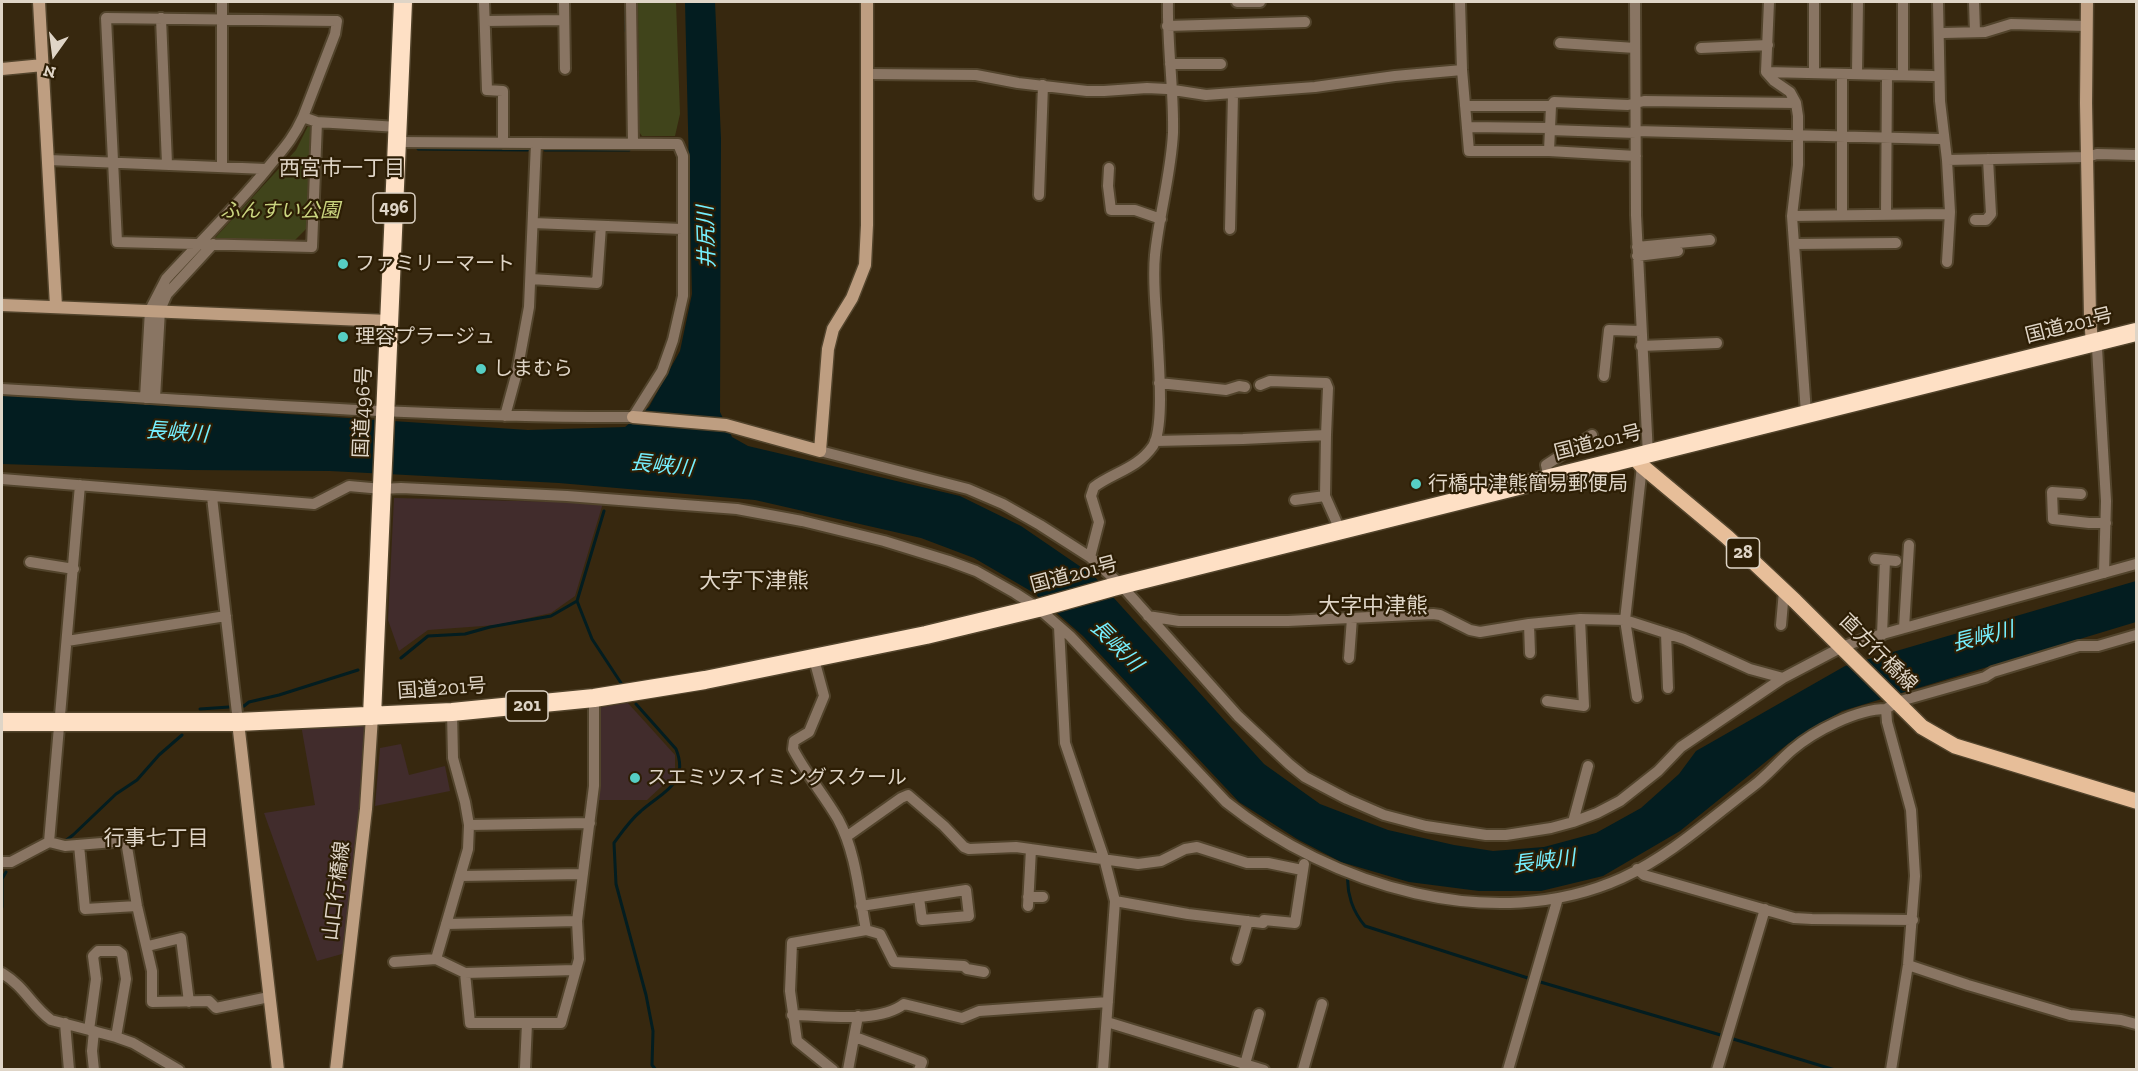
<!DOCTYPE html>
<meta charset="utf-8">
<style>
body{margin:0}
#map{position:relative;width:2138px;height:1071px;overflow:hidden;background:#37280f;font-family:"Zilla Slab",serif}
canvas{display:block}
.frame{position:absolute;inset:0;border:3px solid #dfd5c7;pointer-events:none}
.north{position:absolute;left:24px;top:24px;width:60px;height:60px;-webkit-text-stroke:4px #2d1e05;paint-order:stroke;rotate:194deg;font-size:16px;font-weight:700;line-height:24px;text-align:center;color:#dfd5c7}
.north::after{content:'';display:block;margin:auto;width:21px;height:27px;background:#dfd5c7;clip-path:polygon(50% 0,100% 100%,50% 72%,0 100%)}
</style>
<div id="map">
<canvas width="2138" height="1071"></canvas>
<div class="frame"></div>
<div class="north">N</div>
</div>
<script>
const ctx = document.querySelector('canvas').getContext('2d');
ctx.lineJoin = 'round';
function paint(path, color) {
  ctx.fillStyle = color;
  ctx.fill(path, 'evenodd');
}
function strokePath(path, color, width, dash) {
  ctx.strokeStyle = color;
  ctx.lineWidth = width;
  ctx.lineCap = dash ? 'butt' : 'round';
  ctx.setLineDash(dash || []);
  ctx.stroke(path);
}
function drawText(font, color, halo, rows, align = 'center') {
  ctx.font = font + ' "Zilla Slab","Noto Sans JP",serif';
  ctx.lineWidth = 4.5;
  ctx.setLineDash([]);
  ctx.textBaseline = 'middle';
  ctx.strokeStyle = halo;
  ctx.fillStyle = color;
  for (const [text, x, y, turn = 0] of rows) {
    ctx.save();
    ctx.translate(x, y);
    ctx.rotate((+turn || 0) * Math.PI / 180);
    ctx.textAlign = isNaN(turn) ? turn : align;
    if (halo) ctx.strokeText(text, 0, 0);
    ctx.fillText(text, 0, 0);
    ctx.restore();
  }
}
const commercial = new Path2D(`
 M394 498 603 503 575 596 551 613 497 625 428 630 399 651 388 620Z
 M627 702 675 755V774L647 800H598V704Z
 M372 716 349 952 317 961 264 813 315 805 300 719Z
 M401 744 409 775 445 766 450 791 375 806 380 748Z`);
const green = new Path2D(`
 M638 2H676L680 114 675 136H642L639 132Z
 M308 126 314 129 308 227 294 241 214 239 296 150Z`);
const water = new Path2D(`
 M685 2H715L721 139 720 412 732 437 748 446 960 496 1021 526 1094 576 1264 764 1320 804 1388 830 1454 845 1493 851 1544 847 1596 833 1641 808 1679 774 1696 751 1845 666 2136 581V622L1842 711 1789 743 1680 831 1603 876 1541 891H1479L1409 882 1341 862 1297 839 1239 802 1083 636 1034 593 974 558 921 538 755 500 559 483 330 471 189 470 2 464V395L528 430 625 427 649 407 680 351 692 294Z`);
const stream = new Path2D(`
 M626 8V31
 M418 149 528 150
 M545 150H629L628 146
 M604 511 577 601 592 639 623 686
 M401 658 428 636 465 634 490 627 551 616 577 601
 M636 704 676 749C690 784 662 792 641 811 630 820 622 832 614 843L616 884 646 995 653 1031 652 1065 656 1070
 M200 709 244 706 249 702 279 695 358 670
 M64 842 73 835 116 794 137 780 159 755 182 735
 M1348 874C1346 893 1353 912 1365 926L1531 979
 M2 907V879L6 872
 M1537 981 1724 1036
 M1730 1038 1835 1070`);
const street = new Path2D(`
 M484 2 487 90 503 91V143
 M564 2 565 69
 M631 2 633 143
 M1237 2H1260
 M1460 2 1462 70 1469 151H1549L1636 156
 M1635 2 1636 215 1648 455
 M1769 2 1766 72 1774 81 1790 92 1796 103 1798 116V165L1792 216 1806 413
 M1938 2 1940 101 1947 160 1950 212 1947 262
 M1974 2 1975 32
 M161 18 167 164
 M485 21 564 20
 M1167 26 1305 22
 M1943 33 1985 32 2011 24 2086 26
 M1560 43 1635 48
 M1701 48 1768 45
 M1170 64H1221
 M1766 72 1933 76
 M1814 73V2
 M869 74 976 75 1018 83 1087 91H1104L1147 88 1167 89 1206 95 1315 87 1395 76 1462 70
 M1857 74 1858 2
 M1903 74V2
 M1465 106H1551L1554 102 1628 105 1644 101 1796 103
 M303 117 335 34 337 21 106 18 117 242 312 247 317 122
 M1467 127 1550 128
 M1550 130 1636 133
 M1636 131 1940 139
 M1549 151 1551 106
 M49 160 266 169
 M1947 160 2087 157 2097 154 2136 155
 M222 166V2
 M1109 168 1108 186 1111 210H1135L1161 219
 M1039 195 1043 85
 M1886 214 1887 75
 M1842 215V74
 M1792 216 1945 214
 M1975 220H1986L1991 214 1988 159
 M533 223 682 229
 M1230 229 1233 94
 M1794 244 1896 243
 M1637 247 1710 240
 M1637 256 1678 251
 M531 279 597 283 601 226
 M2092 344 2097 348 2106 501 2104 573
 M1641 346 1717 343
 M1604 376 1609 330 1641 331
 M1159 383 1226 390 1239 386 1245 387
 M1260 385 1270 381 1326 383 1328 388 1326 435
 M2 389C212 401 423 418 633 417L662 371 673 340 683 296V156L678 144 397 142
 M145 398 150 310 166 279C199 243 235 208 266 170 282 150 292 141 303 117L317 122 398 127
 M155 398 160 310 167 294 213 244
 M505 416 517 372 529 307 536 143
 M1155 441 1243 439 1326 435 1325 496 1340 530
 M820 451 968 489 1003 504 1040 525 1090 557 1121 585 1238 716 1289 764 1305 777 1347 799 1384 815 1426 826 1486 835H1506L1551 828 1573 822 1597 813 1620 801 1658 771 1681 747 1783 678 1842 647 1861 640 2136 564
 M1549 478 1546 465 1592 435
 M2 479 314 504 349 486 382 489 401 488 567 496 737 509 802 521 884 541 949 561 976 571 1015 593 1038 608 1070 636 1226 802C1331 886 1494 936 1622 878 1670 856 1710 819 1752 787 1767 776 1778 762 1792 750 1814 731 1857 709 1886 709
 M2081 494 2052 492 2053 519 2089 523H2106
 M212 497 238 722
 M1295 500 1325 496
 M1090 557 1099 522 1091 496 1094 487C1114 472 1137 469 1153 446 1164 428 1159 368 1158 346 1157 316 1152 285 1155 255 1159 215 1171 174 1173 133 1174 89 1167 46 1168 2
 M1875 559 1896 561
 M30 562 74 569
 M1148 616 1179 621H1288L1433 614 1440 615 1470 630 1480 632 1529 624 1580 619 1625 620 1684 639 1750 669 1783 678
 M1529 624 1530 653
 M1781 625 1784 591
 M1059 627 1065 743 1104 858 1115 901 1103 1070
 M1904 628 1909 545
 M1666 633 1668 688
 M1882 635 1885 560
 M67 641 226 616
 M1349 658 1352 618
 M814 659 824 696 809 732 794 741 793 749C806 774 824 795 838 819 856 852 859 894 866 930L792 943 790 991 797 1041 833 1070
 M1637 697 1625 620 1642 466
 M1547 701 1584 706 1580 619
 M452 712 453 758 465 802 469 825 590 823
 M1573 822 1588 766
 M846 837 901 798 908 795 944 826 964 847 969 849 1016 847 1138 864 1161 861 1185 849 1197 847 1247 863H1268L1302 870
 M49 842 65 846 126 841 137 906 152 971V1002L209 1001 216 1008 269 997
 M79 845 85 909 137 906
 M2 862H11L49 842 80 485
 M1637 869 1644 875 1794 918 1812 919 1913 920
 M460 876 583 874
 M1028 897H1043
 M1115 901 1188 914 1263 923 1264 920 1295 923 1304 864
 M861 906 966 890 969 916 922 920 919 898
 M1028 906 1031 849
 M446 924 577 921
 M866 930 880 934 894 962 964 966 967 969 984 972
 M148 946 181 938 189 1002
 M436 959 465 973 575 970
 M1237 959 1248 921
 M394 962 436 959 468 849 469 825
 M1908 965 1968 985 2070 1015 2121 1020 2136 1024
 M2 973C25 987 31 1005 51 1020L116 1037 133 1043 179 1070
 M465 973 470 1023H561L579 959 577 921 594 786V698
 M792 1015C824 1015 878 1024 904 1004L962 1018 979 1011 1108 1002
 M1107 1022 1264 1070
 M65 1023 69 1070
 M89 1030 96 979 93 956 98 951H118L122 954 126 979 116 1037
 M855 1037 922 1062 919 1070
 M1245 1064 1259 1014
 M525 1068 527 1023
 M94 1070 92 1051 94 1031
 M848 1070 858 1016
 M1303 1070 1322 1004
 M1508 1070 1558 898
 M1717 1070 1765 909
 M1891 1070 1908 965 1915 876 1911 810 1887 722 1886 709 1897 702 1985 677 1993 672 2079 646H2098L2136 635`);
const secondary = new Path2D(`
 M39 2 56 306
 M2087 2 2086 103 2090 316 2092 344
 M2 69 43 65
 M2 305 389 321
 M633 417 726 425 820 451 828 349 833 329 852 298 865 265 867 225V2
 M238 722 278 1070
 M336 1070 366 809 372 716`);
const primary = new Path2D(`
 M1635 458 1642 466 1727 537 1795 601 1922 727 1955 746 2136 801`);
const highway = new Path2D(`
 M372 716 403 2
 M2 722H238L452 712 594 698 705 680 926 635 1038 608 1113 587 2136 332`);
const markers = [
 [343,264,6,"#56cec4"],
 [343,337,6,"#56cec4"],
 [481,369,6,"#56cec4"],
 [1416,484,6,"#56cec4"],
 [635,778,6,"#56cec4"]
];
const shields = [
 [394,208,42],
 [1743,553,33],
 [527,706,42]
];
const shieldNames = [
 ["496",394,208],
 ["28",1743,553],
 ["201",527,706]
];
const parkNames = [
 ["ふんすい公園",280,211]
];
const poiNames = [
 ["ファミリーマート",355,264],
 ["理容プラージュ",355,337],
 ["しまむら",493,369],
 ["行橋中津熊簡易郵便局",1428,484],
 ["スエミツスイミングスクール",647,778]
];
const streetNames = [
 ["国道201号",2069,326,-14],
 ["国道496号",363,412,-88],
 ["国道201号",1598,443,-14],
 ["国道201号",1074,575,-15],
 ["直方行橋線",1878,653,45],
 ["国道201号",442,689,-4],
 ["山口行橋線",337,891,-83]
];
const neighbourhoodNames = [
 ["西宮市一丁目",342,169],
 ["行事七丁目",156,839]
];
const waterNames = [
 ["井尻川",707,237,-92],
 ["長峡川",177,433,4],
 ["長峡川",662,466,6],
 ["長峡川",1983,637,-14],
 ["長峡川",1116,646,45],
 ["長峡川",1544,862,-7]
];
const quarterNames = [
 ["大字下津熊",754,582],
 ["大字中津熊",1373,607]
];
paint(commercial, '#412c2c');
paint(green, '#40441b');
paint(water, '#031d20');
strokePath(stream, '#031d20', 3);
strokePath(street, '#52442c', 14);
strokePath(secondary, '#52442c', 15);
strokePath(primary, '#52442c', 18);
strokePath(highway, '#52442c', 21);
strokePath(street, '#897563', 10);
strokePath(secondary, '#be9e81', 12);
strokePath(primary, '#e7be99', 15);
strokePath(highway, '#fee0c5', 18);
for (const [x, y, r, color] of markers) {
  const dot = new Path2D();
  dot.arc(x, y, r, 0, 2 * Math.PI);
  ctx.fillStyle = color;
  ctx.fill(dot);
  strokePath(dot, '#2d1e05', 2);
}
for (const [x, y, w] of shields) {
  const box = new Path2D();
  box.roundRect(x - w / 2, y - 15, w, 30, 4.5);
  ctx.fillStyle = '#2d1e05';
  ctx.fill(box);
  strokePath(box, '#dfd5c7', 1.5);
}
drawText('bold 18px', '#dfd5c7', null, shieldNames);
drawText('italic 20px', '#cad57f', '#2d1e05', parkNames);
drawText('20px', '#dfd5c7', '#2d1e05', poiNames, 'left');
drawText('20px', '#dfd5c7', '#2d1e05', streetNames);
drawText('21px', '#dfd5c7', '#2d1e05', neighbourhoodNames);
drawText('italic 21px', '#75effe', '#2d1e05', waterNames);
drawText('22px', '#dfd5c7', '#2d1e05', quarterNames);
</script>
